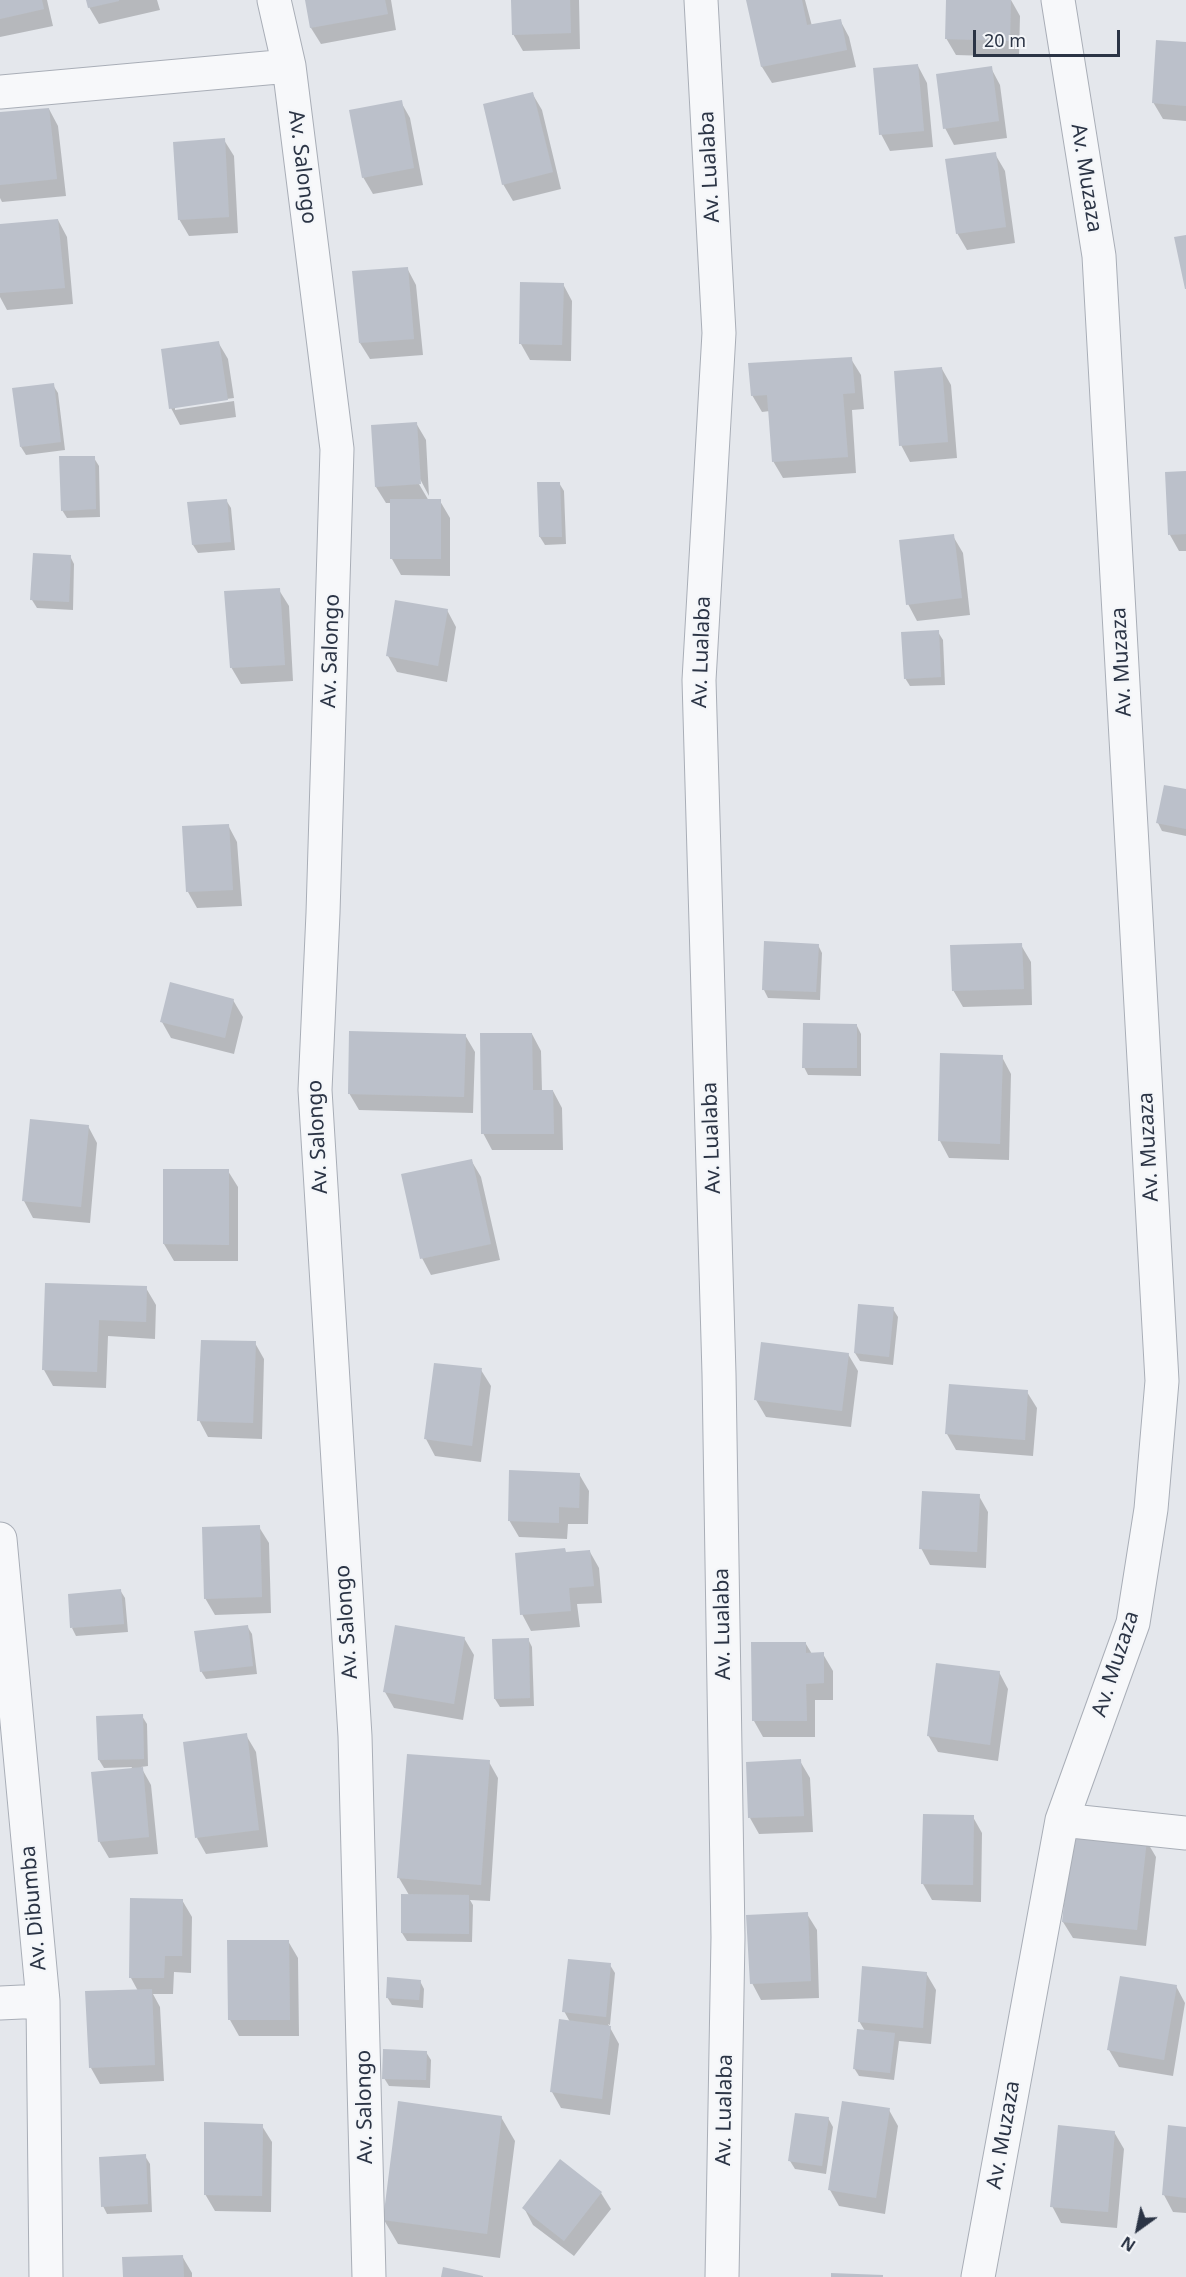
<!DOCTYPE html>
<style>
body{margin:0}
#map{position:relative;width:1186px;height:2277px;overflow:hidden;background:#e4e7ec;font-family:"Noto Sans",sans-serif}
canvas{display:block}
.north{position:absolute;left:1108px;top:2199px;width:60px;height:60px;-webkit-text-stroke:4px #f4f6f9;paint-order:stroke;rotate:213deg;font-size:16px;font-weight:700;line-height:24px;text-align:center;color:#2b3445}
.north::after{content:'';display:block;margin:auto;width:21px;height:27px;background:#2b3445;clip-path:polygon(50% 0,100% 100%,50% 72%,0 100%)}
.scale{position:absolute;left:973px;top:30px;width:147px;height:27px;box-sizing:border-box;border:3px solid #2b3445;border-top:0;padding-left:8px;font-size:18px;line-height:21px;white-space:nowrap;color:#2b3445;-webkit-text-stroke:4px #f4f6f9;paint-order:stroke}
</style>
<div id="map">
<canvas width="1186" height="2277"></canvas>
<div class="north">N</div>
<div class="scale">20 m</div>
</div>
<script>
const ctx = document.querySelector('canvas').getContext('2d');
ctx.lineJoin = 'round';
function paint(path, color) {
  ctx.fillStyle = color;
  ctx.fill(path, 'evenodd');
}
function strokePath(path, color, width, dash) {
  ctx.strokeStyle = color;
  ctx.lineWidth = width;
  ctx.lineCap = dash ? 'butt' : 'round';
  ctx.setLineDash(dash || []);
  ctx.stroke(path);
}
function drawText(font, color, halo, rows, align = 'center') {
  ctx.font = font + ' "Noto Sans",sans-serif';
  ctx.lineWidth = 4.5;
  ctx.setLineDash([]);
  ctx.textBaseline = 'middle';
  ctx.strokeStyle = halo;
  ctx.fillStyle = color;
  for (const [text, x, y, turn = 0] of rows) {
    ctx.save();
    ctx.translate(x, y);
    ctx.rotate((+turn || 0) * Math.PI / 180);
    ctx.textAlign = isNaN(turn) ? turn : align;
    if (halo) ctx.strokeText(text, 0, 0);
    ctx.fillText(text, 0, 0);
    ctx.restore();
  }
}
const shadow = new Path2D(`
 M0 0H47L53 26 0 37Z
 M88 0H157L160 10 99 24 89 7Z
 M306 0H391L396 30 321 44 311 28Z
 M513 0H579L580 49 523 51 513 34Z
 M747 0H805L812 26 840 20 849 37 856 67 772 83 762 67Z
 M947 0H1011L1020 16 1019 57 956 55 946 38Z
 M1186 44V121L1163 119 1153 102Z
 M918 66 927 83 933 147 890 151 881 134Z
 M991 68 1000 85 1007 138 954 145 945 128Z
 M532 93 542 110 561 189 513 201 503 184Z
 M401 102 410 118 423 185 373 194 363 177Z
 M49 109 58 126 66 196 2 202 0 198V114Z
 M224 140 234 156 238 233 189 236 179 219Z
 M995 154 1005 171 1015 243 967 250 957 233Z
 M58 220 67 237 73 304 7 310 0 297V225Z
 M407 268 416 285 423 355 370 359 360 343Z
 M563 284 572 301 571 361 530 360 521 344Z
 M218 342 228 359 234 398 175 406V410L234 401 236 417 180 425 171 408Z
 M851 359 861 375 864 409 852 410 856 473 783 478 773 461 770 411 762 412 752 395Z
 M942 369 951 385 957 458 910 462 901 445Z
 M53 385 58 393 65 450 26 455 21 447Z
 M416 423 426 440 429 496 419 477 416 479 429 501H440L450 518V576L401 575 392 559V503H386L376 487Z
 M94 458 99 466 100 517 67 518 62 510Z
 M1186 473V551H1179L1170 535Z
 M559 483 564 491 566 544 545 545 540 537 538 484Z
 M226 500 231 508 235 550 198 553 193 545 189 503Z
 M953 536 963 553 970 615 917 621 908 604Z
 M70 556 74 564 73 610 37 608 32 600Z
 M279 590 289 606 293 681 241 684 231 667Z
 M447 610 456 627 447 682 397 672 388 656Z
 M938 632 943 640 945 685 910 686 905 678Z
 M1186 791V836L1162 831 1158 823Z
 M228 825 237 842 242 906 197 908 188 892Z
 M818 945 822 953 820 1000 768 998 764 990Z
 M1021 945 1031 962 1032 1005 963 1007 953 990Z
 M233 1000 243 1017 234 1054 171 1038 162 1022Z
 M857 1026 861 1034V1076L808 1075 804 1067Z
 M532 1034 541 1051 542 1091H553L562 1108 563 1150H492L483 1133Z
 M465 1035 475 1052 473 1113 359 1110 349 1093Z
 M1002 1057 1011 1074 1009 1160 949 1158 940 1141Z
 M88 1126 97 1143 90 1223 33 1218 24 1201Z
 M471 1160 481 1177 500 1260 431 1275 422 1258Z
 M228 1171 238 1187V1261H174L164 1244Z
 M46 1284 146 1288 156 1305 155 1339 108 1336 106 1388 53 1386 44 1370Z
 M893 1309 898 1317 893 1365 860 1361 855 1353Z
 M255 1343 264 1359 262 1439 208 1437 199 1420Z
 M848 1354 858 1371 851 1427 766 1417 756 1400Z
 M481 1370 491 1386 481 1462 435 1456 426 1439Z
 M1027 1392 1037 1408 1033 1456 956 1450 947 1434Z
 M579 1474 589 1491 588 1524H568L567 1539 519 1537 509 1520Z
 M979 1496 988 1512 986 1568 930 1565 921 1548Z
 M259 1527 269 1543 271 1613 215 1615 205 1598Z
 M590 1552 599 1568 602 1603 577 1604 580 1627 531 1631 522 1614 567 1554Z
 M120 1590 125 1598 128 1632 76 1636 72 1628Z
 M247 1626 252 1634 257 1674 206 1679 201 1671Z
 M464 1638 474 1655 463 1720 394 1708 385 1692Z
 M528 1639 532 1647 534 1706 500 1707 495 1699Z
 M806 1644 812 1654H823L833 1671V1700H815V1737H763L754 1721Z
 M999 1672 1008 1689 998 1761 938 1752 928 1735Z
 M142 1716 147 1724 148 1766 141 1767 151 1785 158 1854 109 1858 99 1841 132 1767 104 1768 99 1760Z
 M246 1735 256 1752 268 1847 206 1854 197 1838Z
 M800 1761 810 1778 813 1832 759 1834 750 1818Z
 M489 1762 498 1778 490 1901 470 1900 473 1905 472 1942 407 1941 402 1933 409 1895 399 1878Z
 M973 1817 982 1833 981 1902 932 1900 923 1884Z
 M1146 1840 1156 1857 1146 1946 1073 1938 1063 1922Z
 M182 1900 192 1917 191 1973 174 1972 173 1994H153L160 2007 164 2081 100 2084 91 2068 138 1991 131 1978Z
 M807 1914 817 1930 819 1998 761 2000 752 1983Z
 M288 1941 298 1958 299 2036H239L230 2020Z
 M610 1965 615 1973 610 2025 608 2024 619 2044 610 2115 561 2108 552 2092 570 2022 564 2011Z
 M926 1973 936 1990 931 2044 899 2041 894 2080 859 2076 854 2068 865 2031 859 2021Z
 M420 1981 424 1989 423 2008 392 2005 387 1997Z
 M1176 1986 1185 2003 1173 2076 1119 2067 1109 2050Z
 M426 2052 431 2060 430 2088 389 2086 384 2078Z
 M889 2110 898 2126 885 2214 839 2206 830 2190Z
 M501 2117 515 2141 500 2258 398 2244 384 2220Z
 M828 2118 833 2127 826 2174 795 2169 790 2161Z
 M262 2126 272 2142 271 2212 215 2211 205 2194Z
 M1186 2129V2213L1173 2212 1164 2195Z
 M1114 2132 1124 2149 1117 2228 1061 2223 1052 2206Z
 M145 2156 150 2164 152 2212 107 2214 103 2206Z
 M601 2193 611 2209 574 2256 533 2225 524 2208Z
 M182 2256 192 2273V2277H124Z`);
const building = new Path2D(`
 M0 0H42L44 9 0 19Z
 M86 0H119V1L88 8Z
 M305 0H385L388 14 310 28Z
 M511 0H570L571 33 512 35Z
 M746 0H802L807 25 841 19 847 50 761 67Z
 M946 0H1011L1010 41 945 39Z
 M1156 40 1186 42V106L1152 103Z
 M918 64 924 131 879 135 873 68Z
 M992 66 999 121 943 129 936 74Z
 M533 92 553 172 502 185 483 104Z
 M402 100 414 168 362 178 349 110Z
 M49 108 57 179 0 185V112Z
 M225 138 229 217 178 220 173 142Z
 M996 152 1006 227 956 234 945 159Z
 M58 219 65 288 0 293V224Z
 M1186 235V289H1185L1174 237Z
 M408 267 414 339 359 343 352 271Z
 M520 282 564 283 562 345 519 344Z
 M219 341 228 400 169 409 161 349Z
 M852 357 855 393 843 394 848 457 772 462 767 395 751 396 748 363Z
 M942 367 948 442 899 446 894 371Z
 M54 383 61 442 20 447 12 388Z
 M417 422 421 484 375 487 371 425Z
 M59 456H95L96 509 61 511Z
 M1186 471V534L1168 535 1165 472Z
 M537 482H560L562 537H539Z
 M227 499 231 542 192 545 187 502Z
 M390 499H441V559H390Z
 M954 534 962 598 906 605 899 540Z
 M33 553 71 555 69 602 30 600Z
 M280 588 285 665 230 668 224 591Z
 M395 600 448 609 438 666 386 656Z
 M939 630 941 677 904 679 901 632Z
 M1164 785 1186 789V829L1156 823Z
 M229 824 233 890 186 892 182 826Z
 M764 941 819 944 816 992 762 990Z
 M1022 943 1024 989 952 991 950 945Z
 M170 982 234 999 225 1038 160 1022Z
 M803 1023 857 1024V1068H802Z
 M349 1031 466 1034 464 1097 348 1094Z
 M480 1033H532L533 1090H553L554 1134H481Z
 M940 1053 1003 1055 1000 1144 938 1141Z
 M30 1119 89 1125 81 1207 22 1201Z
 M472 1159 491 1244 420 1259 401 1174Z
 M163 1169H229V1245L163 1244Z
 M45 1283 147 1286 146 1322 99 1320 97 1372 42 1370Z
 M858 1304 894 1307 889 1357 854 1353Z
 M201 1340 256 1341 253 1423 197 1421Z
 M761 1342 849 1353 842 1411 754 1400Z
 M434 1363 482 1368 472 1446 424 1439Z
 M949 1384 1028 1390 1025 1440 945 1434Z
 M509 1470 580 1473 579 1508 559 1507V1523L508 1521Z
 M922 1491 980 1494 977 1552 919 1549Z
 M260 1525 262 1597 204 1599 202 1527Z
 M565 1548 566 1552 590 1550 594 1586 569 1588 571 1611 520 1615 515 1553Z
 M121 1589 124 1624 70 1628 68 1594Z
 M248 1625 253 1666 200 1672 194 1631Z
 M395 1625 465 1637 454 1704 383 1692Z
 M529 1638 530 1698 494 1699 492 1639Z
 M751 1642H806V1653L824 1652V1683L806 1684 807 1721H752Z
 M936 1663 1000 1671 990 1745 927 1736Z
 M143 1714 144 1759 98 1760 96 1716Z
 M247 1733 259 1830 195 1838 183 1742Z
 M407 1754 490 1760 481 1885 397 1878Z
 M801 1759 804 1816 748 1818 746 1762Z
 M143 1767 149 1837 98 1842 91 1772Z
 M923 1814 974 1815 973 1885 921 1884Z
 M1072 1831 1147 1839 1137 1930 1062 1922Z
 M401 1894 469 1895V1934L401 1933Z
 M130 1898 183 1899 182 1956H165L164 1978H129Z
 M808 1912 811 1981 750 1984 746 1915Z
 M227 1940H289L290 2020H228Z
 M568 1959 611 1963 606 2017 562 2012Z
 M862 1966 927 1972 923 2028 858 2022Z
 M1120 1976 1177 1985 1164 2060 1107 2050Z
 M387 1977 421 1980 419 2000 386 1998Z
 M152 1989 155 2065 89 2068 85 1991Z
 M559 2019 611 2026 602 2099 550 2092Z
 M857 2029 895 2033 890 2073 853 2069Z
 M383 2049 427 2051 426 2080 382 2079Z
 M398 2101 502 2116 487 2234 383 2220Z
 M842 2101 890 2108 876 2198 828 2190Z
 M795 2113 829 2117 822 2166 788 2161Z
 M204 2122 263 2124 262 2196 204 2195Z
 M1058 2125 1115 2131 1108 2212 1050 2207Z
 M1168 2125 1186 2127V2198L1162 2195Z
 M146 2154 148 2204 101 2207 99 2157Z
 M560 2159 602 2192 564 2241 522 2208Z
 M183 2255 184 2277H123L122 2257Z
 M443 2267 483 2276V2277H441Z
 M831 2273 883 2275V2277H831Z`);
const minor = new Path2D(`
 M274 0 289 66 337 449 323 913 315 1090 355 1736 369 2277
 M701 0 719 333 699 680 719 1374 728 1937 722 2277
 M0 92 289 66
 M0 1539 43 2001 46 2277
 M1062 1820 1186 1833
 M0 2003 43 2001
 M978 2277 1062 1820 1133 1623 1151 1509 1162 1381 1099 256 1058 0`);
const streetNames = [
 ["Av. Salongo",302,167,83],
 ["Av. Lualaba",710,167,-93],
 ["Av. Muzaza",1086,178,81],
 ["Av. Salongo",331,651,-88],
 ["Av. Lualaba",702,652,-88],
 ["Av. Muzaza",1122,662,-93],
 ["Av. Salongo",318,1137,-93],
 ["Av. Lualaba",712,1138,-92],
 ["Av. Muzaza",1149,1147,-93],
 ["Av. Salongo",347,1622,-94],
 ["Av. Lualaba",723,1624,-91],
 ["Av. Muzaza",1116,1664,-72],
 ["Av. Dibumba",34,1908,-95],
 ["Av. Salongo",365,2107,-91],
 ["Av. Lualaba",725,2110,-89],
 ["Av. Muzaza",1004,2135,-80]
];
paint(shadow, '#0003');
paint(building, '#bbc0ca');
strokePath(minor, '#a9aeb7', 35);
strokePath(minor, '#f7f8fa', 33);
drawText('21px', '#2b3445', '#f4f6f9', streetNames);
</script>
